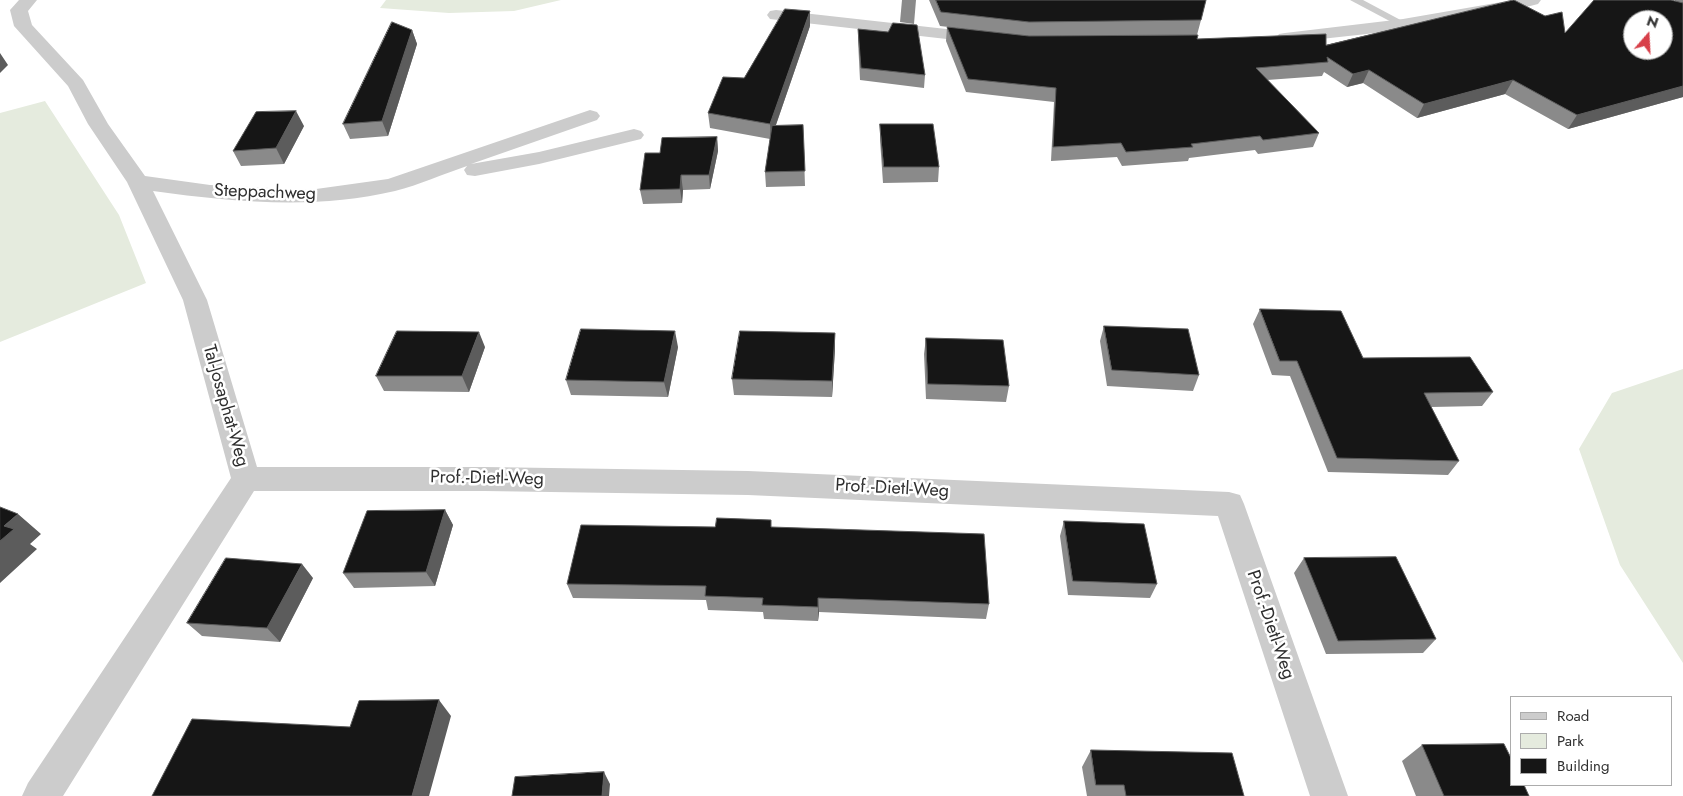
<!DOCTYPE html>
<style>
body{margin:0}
#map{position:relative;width:1683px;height:796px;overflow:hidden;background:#fff;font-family:Jost,sans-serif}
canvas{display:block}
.legend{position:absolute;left:1510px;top:696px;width:162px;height:90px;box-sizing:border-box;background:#fff;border:1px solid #acacac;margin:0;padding:6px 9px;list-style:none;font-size:15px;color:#2f2f2f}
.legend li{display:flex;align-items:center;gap:10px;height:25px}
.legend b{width:25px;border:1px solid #acacac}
.north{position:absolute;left:1623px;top:10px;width:50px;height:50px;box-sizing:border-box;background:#fff;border:1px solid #acacac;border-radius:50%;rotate:19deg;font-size:14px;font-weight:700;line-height:20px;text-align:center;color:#2f2f2f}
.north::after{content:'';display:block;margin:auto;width:18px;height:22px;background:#d73f49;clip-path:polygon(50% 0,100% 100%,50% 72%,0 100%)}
</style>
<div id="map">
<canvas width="1683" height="796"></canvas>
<ul class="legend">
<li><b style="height:6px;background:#ccc"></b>Road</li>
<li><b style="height:14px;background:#e5ebde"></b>Park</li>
<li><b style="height:14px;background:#161616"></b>Building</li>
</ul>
<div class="north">N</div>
</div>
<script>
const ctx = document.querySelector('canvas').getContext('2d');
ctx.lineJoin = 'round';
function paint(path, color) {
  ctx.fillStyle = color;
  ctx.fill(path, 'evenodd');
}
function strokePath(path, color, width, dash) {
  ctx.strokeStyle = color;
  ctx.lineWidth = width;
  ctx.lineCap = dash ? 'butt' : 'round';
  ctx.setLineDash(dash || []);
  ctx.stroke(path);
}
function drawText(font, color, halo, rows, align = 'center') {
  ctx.font = font + ' Jost,sans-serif';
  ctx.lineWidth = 5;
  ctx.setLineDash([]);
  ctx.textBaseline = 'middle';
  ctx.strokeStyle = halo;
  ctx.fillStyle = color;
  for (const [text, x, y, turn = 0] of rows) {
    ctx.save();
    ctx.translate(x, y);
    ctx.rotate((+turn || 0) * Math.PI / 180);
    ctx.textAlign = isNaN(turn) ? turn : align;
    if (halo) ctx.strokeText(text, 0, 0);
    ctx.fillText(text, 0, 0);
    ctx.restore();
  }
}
const green = new Path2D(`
 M386 0H561L514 11 449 13 380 8Z
 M45 101 119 215 146 283 0 342V113Z
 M1683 369V663L1620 565 1579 449 1612 393Z`);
const lane = new Path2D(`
 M1350 0H1363L1408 24 1407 26H1399Z`);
const street = new Path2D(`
 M19 0H37L28 11 32 25 83 80 108 124 145 176 210 185 309 190 388 179 590 110 597 112 600 116 597 120 471 164 539 152 634 129 641 131 644 135 641 139 539 164 475 176 467 175 464 170 467 166C443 174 419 185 395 191 315 210 233 202 153 191L207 300 257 467H485L748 471 1229 492 1240 495 1244 504 1348 796H1310L1218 516 748 495 485 491H254L63 796H22L28 783 231 478 183 300 127 182 88 124 68 86 14 26 10 10Z
 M1513 0H1541L1538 4C1456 27 1369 33 1285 43L1279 42 1276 38 1279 34 1285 33 1403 19Z
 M776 10 982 33 988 34 991 38 988 42 982 43 770 19 767 15 770 11Z`);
const wall = new Path2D(`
 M902 0H916L914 24 900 22Z
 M929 0H1206L1201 20 1197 35 1027 36 940 26Z
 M1675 0H1683V97L1568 129 1505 94 1417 118 1363 83 1347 87 1324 72 1322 76 1267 80 1319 133 1313 147 1258 154 1255 150 1189 158 1188 161 1122 166 1117 157 1051 161 1054 102 966 92 946 41 947 27 1029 36 1197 39 1326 45 1565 33 1675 1Z
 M810 26 776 125H803L805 186 766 187 765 172 770 139 710 128 708 113 744 78Z
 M858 29 888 32 925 75 924 88 860 80 858 41Z
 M412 30 417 44 388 136 350 139 343 124Z
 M880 124 939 167 938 182 883 183 880 140Z
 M304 126 284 164 241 166 233 151Z
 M717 137 718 151 710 189 683 190 682 203 643 204 640 190 660 153Z
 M1260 309 1363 358 1493 392 1482 406 1431 407 1459 461 1448 475 1328 472 1290 376 1272 375 1253 324Z
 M1104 326 1199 375 1193 391 1107 386 1100 341Z
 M835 333V349L832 397 734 395 732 379Z
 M926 338 1009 386 1006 402 926 399 924 354Z
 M485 347 469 392 384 391 376 376Z
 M678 347 668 397 571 395 566 380Z
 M445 510 453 525 435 586 354 588 343 573Z
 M1064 521 1157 584 1150 598 1068 595 1060 536Z
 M715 527H772L989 604 986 619 819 612 818 621 764 619 763 612 708 610 706 600 573 598 567 584Z
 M1304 558 1436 639 1423 653 1326 654 1294 573Z
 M313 578 280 642 202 636 187 623Z
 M1422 745 1529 796H1416L1402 761Z
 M1091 750 1244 796H1087L1082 767Z`);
const shadedWall = new Path2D(`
 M810 11V26L771 139 770 124Z
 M412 30 417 44 388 136 382 121Z
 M0 53 8 65 0 73Z
 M1369 70 1363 83 1347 87 1353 74Z
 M1513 80 1505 94 1417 118 1424 104Z
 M1683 85V97L1568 129 1577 115Z
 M296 111 304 126 284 164 276 148Z
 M717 137 718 151 710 189 709 175Z
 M681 175 683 190 682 203 680 189Z
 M675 331 678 347 668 397 664 382Z
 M479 332 485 347 469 392 462 376Z
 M835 333V349L832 397V381Z
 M445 510 453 525 435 586 426 572Z
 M18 514 41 534 30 544 37 549 0 583V541L4 526Z
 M302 564 313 578 280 642 267 628Z
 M818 598 819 612 818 621Z
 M439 700 451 716 429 796H412Z
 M604 772 610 784 609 796H602Z`);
const building = new Path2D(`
 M936 0H1206L1201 20 1029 22 941 12Z
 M1514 0 1545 16 1562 12 1565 33 1594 0H1671L1683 3V86L1577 115 1513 80 1424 104 1369 70 1353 74 1327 57 1328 62 1256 68 1319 133 1263 140 1260 136 1191 144 1193 147 1126 152 1121 143 1053 147 1056 88 968 79 947 27 1029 36 1198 35 1197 39 1326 34V45ZM1633 20H1663V50H1633Z
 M785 9 810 11 770 124 708 113 723 77 744 78Z
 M392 22 412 30 382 121 343 124Z
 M893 23 917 25 925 75 861 68 858 29 888 32Z
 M296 111 276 148 233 151 256 112Z
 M880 124H933L939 167H884Z
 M803 125 805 171 765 172 772 126Z
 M717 137 709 175H681L680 189 640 190 645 153H660L662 138Z
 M1260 309 1341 311 1363 358 1470 357 1493 392 1424 393 1459 461 1337 458 1297 361H1280Z
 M1104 326 1188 329 1199 375 1112 370Z
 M581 329 675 331 664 382 566 380Z
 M397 331 479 332 462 376H376Z
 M740 331 835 333 832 381 732 379Z
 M926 338 1003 340 1009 386 928 384Z
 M0 507 18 514 4 526 14 529 0 541Z
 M445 510 426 572 343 573 367 511Z
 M717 518 771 520V527L984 534 989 604 818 598V607L762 605 763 598 705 596 706 586 567 584 581 525 715 527Z
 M1064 521 1144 524 1157 584 1073 581Z
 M1396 557 1436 639 1338 641 1304 558Z
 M226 558 302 564 267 628 187 623Z
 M439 700 412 796H152L192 719 350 727 359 701Z
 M1504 744 1512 760V785H1524L1529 796H1444L1422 745Z
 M1091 750 1232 753 1244 796H1126L1124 785H1096Z
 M604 772 602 796H512L515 777Z`);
const streetNames = [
 ["Steppachweg",265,193,2],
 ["Tal-Josaphat-Weg",225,406,74],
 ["Prof.-Dietl-Weg",487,479,1],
 ["Prof.-Dietl-Weg",892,489,3],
 ["Prof.-Dietl-Weg",1270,625,71]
];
paint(green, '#e5ebde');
paint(lane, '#ccc');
paint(street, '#ccc');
paint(wall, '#8a8a8a');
paint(shadedWall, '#5c5c5c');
paint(building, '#161616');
strokePath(building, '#5c5c5c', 1);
drawText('18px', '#2f2f2f', '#fff', streetNames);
</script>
